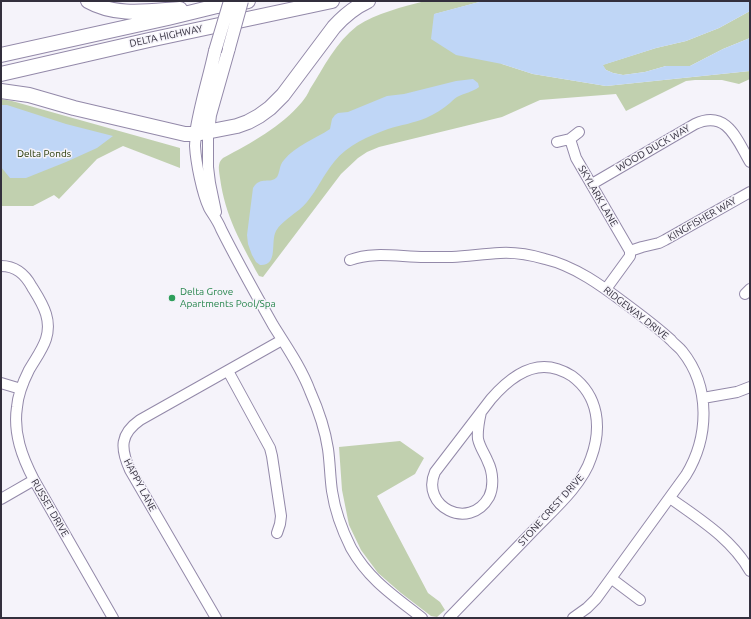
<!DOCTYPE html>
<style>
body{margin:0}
#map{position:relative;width:751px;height:619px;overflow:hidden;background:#f5f3fa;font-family:Ubuntu,sans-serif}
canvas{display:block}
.frame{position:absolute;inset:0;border:2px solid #332f3d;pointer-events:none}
</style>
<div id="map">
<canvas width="751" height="619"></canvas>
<div class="frame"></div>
</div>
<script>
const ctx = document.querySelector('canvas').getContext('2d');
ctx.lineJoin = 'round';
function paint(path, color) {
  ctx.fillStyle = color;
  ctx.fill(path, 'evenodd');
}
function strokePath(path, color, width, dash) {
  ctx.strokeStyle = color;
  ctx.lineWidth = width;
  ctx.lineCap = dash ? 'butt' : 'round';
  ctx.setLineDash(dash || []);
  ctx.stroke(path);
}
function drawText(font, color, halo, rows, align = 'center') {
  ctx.font = font + ' Ubuntu,sans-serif';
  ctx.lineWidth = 3;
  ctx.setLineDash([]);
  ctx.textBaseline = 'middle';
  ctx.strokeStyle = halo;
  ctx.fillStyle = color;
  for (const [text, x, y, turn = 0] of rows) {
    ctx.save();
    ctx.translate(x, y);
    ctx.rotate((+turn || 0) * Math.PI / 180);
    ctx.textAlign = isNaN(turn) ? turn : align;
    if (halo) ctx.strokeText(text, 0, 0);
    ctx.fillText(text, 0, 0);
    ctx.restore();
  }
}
const green = new Path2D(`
 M425 1H483L435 14 502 64 533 74 606 86 750 71V79L739 84 722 80H695L686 81 626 111 616 94 540 100 502 117 379 147 367 152 358 158 341 174 263 277 259 276C241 243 225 216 220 178 219 170 217 163 223 158 251 143 281 127 302 102 305 98 308 94 310 89 324 67 336 42 357 26 376 13 403 7 425 1Z
 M750 11V38L723 49 690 66H666L645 72 623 75 613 73 606 70 602 65 656 48 686 41 719 28Z
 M1 99 12 101 180 148V168L123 146 97 159 59 199 54 195 33 206H1Z
 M400 441 424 458 415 474 377 496 428 593 440 602 445 610 437 617 431 616 401 593 378 573 361 550 349 525 342 490 339 447Z`);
const water = new Path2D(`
 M483 1H750V11L719 28 686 41 656 48 603 65 606 70 613 73 623 75 645 72 666 66H690L723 49 750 38V71L606 86 533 74 502 64 456 55 431 39 434 14Z
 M473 79 478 83 479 87C473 92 464 93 457 97 454 99 452 101 450 103 443 109 435 114 426 118 414 123 401 125 388 129 369 136 347 145 334 162 324 174 317 190 307 202 298 213 282 220 276 231 270 242 279 266 260 265L256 262 252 255 248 244 247 235 253 188C261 175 270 185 277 177 280 173 279 165 284 160 295 146 315 139 330 129L332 119 335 115 338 113 348 112 387 96 404 94 456 81Z
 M1 105H7L66 124 113 136 97 148 66 162 26 178H10L1 167Z`);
const minor = new Path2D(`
 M208 132V167L210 183 216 212
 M196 134C196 138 195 142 195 146 196 163 202 193 209 208 213 215 218 221 221 229 237 261 255 293 273 325 286 346 301 367 310 391 318 409 325 429 328 449 330 463 330 477 332 491 335 511 342 530 351 548 369 580 394 596 422 618
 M570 139 576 158 630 251
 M557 142 570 139 579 132
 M592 184 695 124C727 109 737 140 750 162
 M630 251 642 247 659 243 665 240 750 192
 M350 260C373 251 400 257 425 257 434 257 443 257 452 257 468 256 484 254 500 253 515 252 531 255 545 259 575 266 602 286 626 304 642 316 657 327 671 340 674 344 679 347 682 351 711 387 709 437 686 475L596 599 587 608 573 618
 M1 266C16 266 25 274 32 287 37 295 43 304 46 314 53 337 40 351 29 370 23 382 18 394 17 407 13 433 22 457 34 480L113 618
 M606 289 630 256V251
 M745 294 750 289
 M228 371 270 448 272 456 281 516 280 524 277 533
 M1 383 21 389
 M703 398 737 392 750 387
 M670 498C699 519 731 538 750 571
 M1 499 34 480
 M612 579 640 600
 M216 618 130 470C120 448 120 434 140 420L282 340
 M449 618C476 590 504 561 531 533 551 512 582 486 591 458 602 428 599 396 572 376 564 371 554 367 544 367 522 367 504 384 491 399L435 472C420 506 469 532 489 497 494 487 493 472 488 462 485 454 480 448 478 439 477 430 479 421 481 412`);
const major = new Path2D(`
 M208 132 210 115 229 48
 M196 134C200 106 209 79 215 51`);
const highway = new Path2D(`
 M88 1C116 17 149 11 180 9
 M1 55 168 18 217 6 248 1
 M1 74 149 40 332 1
 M1 91 29 95 74 108 185 134H196L237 126 248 122 259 116 270 108 283 95 334 27C344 16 355 7 368 1`);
const majorBridge = new Path2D(`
 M229 48 242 1
 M215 51 230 1`);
const markers = [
 [172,298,4,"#2e9e5b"]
];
const streetNames = [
 ["DELTA HIGHWAY",166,36,-12],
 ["WOOD DUCK WAY",653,148,-30],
 ["SKYLARK LANE",598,196,60],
 ["KINGFISHER WAY",702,219,-30],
 ["RIDGEWAY DRIVE",636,313,38],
 ["HAPPY LANE",140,485,62],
 ["RUSSET DRIVE",50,508,60],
 ["STONE CREST DRIVE",551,510,-48]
];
const parkNames = [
 ["Delta Ponds",44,154]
];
const leisureNames = [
 ["Delta Grove",180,292],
 ["Apartments Pool/Spa",180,304]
];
paint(green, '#c1d0af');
paint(water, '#bfd6f6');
strokePath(minor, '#9389a9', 12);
strokePath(major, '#9389a9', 14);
strokePath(highway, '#9389a9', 16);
strokePath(minor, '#fff', 10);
strokePath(major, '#fff', 12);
strokePath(highway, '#fff', 14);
strokePath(majorBridge, '#9389a9', 14, []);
strokePath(majorBridge, '#fff', 12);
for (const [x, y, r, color] of markers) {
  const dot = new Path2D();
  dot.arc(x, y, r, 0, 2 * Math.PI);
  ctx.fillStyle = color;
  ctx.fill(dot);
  strokePath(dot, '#f5f3fa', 1.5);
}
drawText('10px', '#332f3d', '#f5f3fa', streetNames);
drawText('10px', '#223500', '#f5f3fa', parkNames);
drawText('10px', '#27864d', '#f5f3fa', leisureNames, 'left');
</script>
